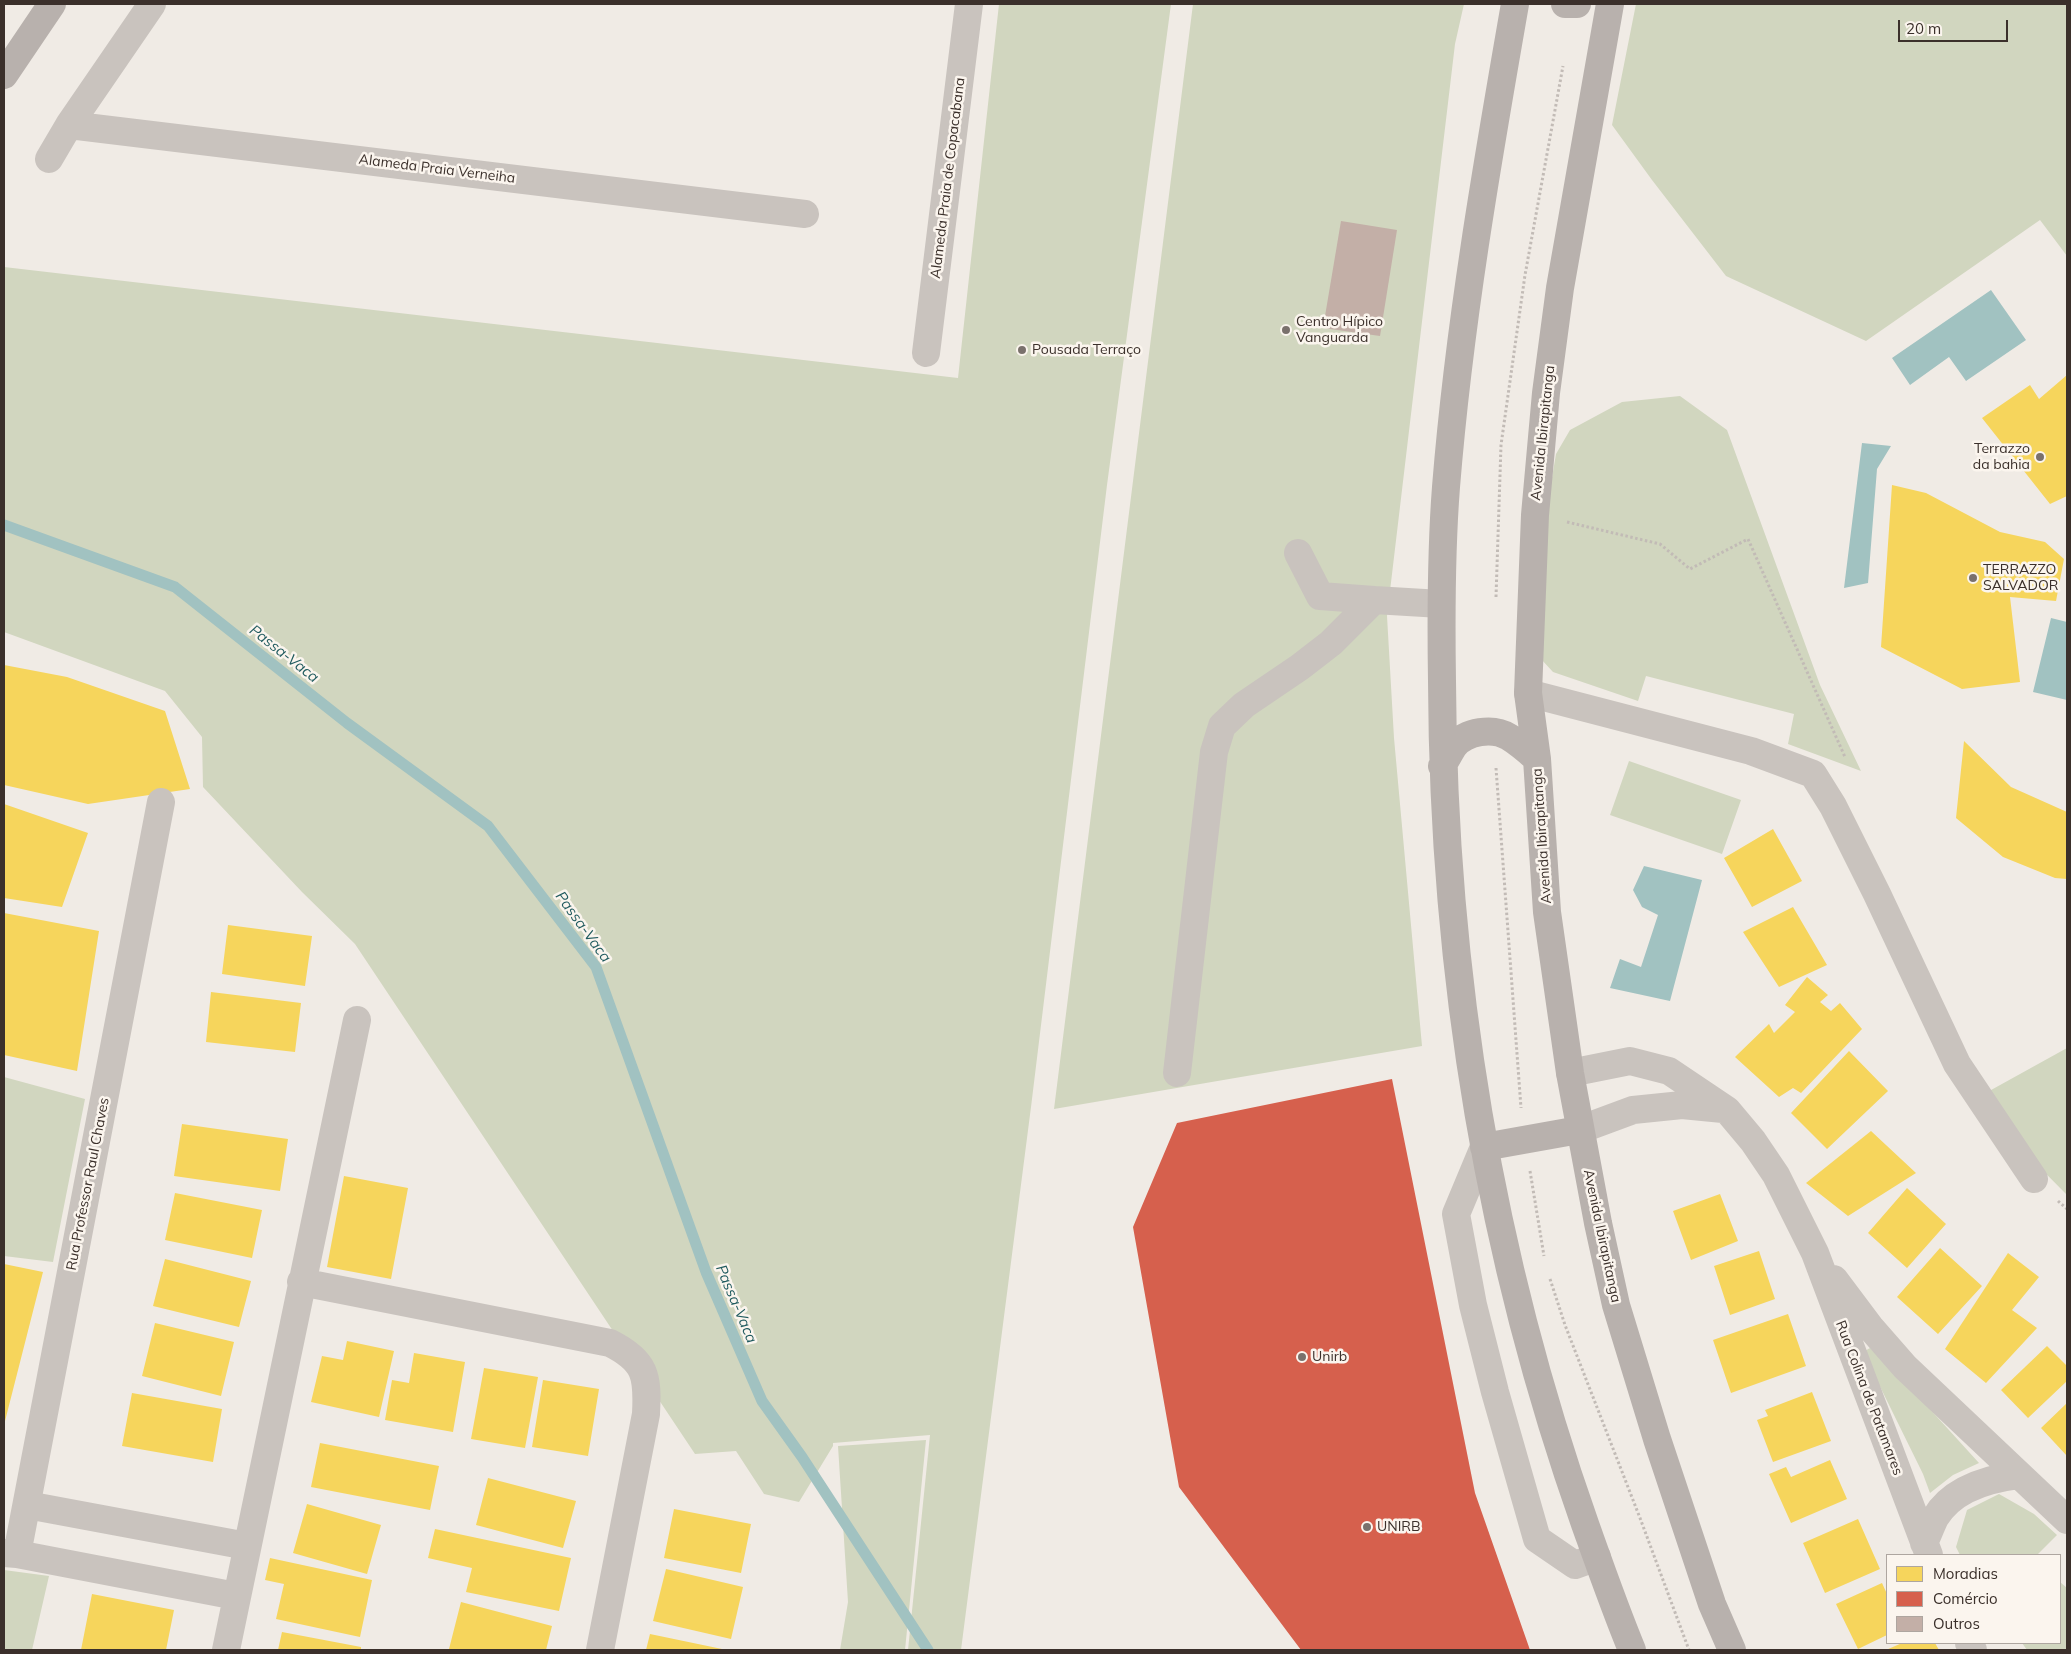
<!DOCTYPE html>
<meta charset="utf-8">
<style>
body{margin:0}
#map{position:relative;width:2071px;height:1654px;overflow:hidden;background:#f0ebe5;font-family:Mulish,sans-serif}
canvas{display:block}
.frame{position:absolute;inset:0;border:5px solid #3b302b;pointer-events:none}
.legend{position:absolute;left:1886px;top:1554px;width:175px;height:90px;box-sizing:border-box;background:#fbf5ee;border:1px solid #aea6a0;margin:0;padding:6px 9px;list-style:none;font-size:15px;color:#3b302b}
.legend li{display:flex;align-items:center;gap:10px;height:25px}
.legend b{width:25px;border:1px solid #aea6a0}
.scale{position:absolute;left:1898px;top:20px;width:110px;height:22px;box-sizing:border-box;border:2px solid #3b302b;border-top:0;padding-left:6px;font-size:15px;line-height:18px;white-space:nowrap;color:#3b302b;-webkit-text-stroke:4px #fbf5ee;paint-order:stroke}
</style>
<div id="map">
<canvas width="2071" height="1654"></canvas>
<div class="frame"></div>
<ul class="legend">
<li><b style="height:14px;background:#f6d55c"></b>Moradias</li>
<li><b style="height:14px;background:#d6604d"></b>Comércio</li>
<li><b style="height:14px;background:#c3afa7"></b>Outros</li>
</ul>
<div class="scale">20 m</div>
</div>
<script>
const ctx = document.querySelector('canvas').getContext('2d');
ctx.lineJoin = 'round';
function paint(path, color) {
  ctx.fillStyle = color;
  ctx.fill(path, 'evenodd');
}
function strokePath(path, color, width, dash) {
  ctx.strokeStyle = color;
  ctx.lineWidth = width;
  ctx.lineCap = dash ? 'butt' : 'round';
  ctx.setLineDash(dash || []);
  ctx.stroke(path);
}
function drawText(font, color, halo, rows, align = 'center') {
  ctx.font = font + ' Mulish,sans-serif';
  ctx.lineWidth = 5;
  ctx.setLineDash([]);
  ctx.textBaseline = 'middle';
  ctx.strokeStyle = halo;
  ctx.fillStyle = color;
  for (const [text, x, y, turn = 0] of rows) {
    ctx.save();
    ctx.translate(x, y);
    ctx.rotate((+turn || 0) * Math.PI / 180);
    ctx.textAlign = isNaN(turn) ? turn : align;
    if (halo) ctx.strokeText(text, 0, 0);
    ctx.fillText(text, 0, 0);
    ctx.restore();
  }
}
const green = new Path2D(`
 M999 4H1171L1107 485 1031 1107 961 1650H908L930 1435 833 1443V1446L799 1502 764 1494 736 1451 695 1454 355 944 302 892 203 787 202 737 165 691 4 632V267L958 378Z
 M1193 4H1464L1455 44 1387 616 1394 738 1422 1046 1054 1109Z
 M1636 4H2067V256L2040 220 1866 341 1726 276 1652 180 1612 125Z
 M1680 396 1727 430 1820 685 1861 771 1788 744 1794 714 1646 676 1638 701 1553 672 1541 659 1544 525 1556 454 1570 430 1622 402Z
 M1629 761 1741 800 1722 854 1610 815Z
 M2067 1048V1195L1973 1100Z
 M4 1077 85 1099 53 1262 4 1256Z
 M1870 1348 1918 1396 1979 1463 1953 1475 1930 1493 1923 1474 1863 1352Z
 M926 1440 905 1650H840L848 1602 838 1446Z
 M1999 1494 2034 1514 2057 1535 2037 1555H1960L1956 1547 1967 1510Z
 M4 1570 49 1576 32 1650H4Z
 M2060 1582 2067 1588V1650H2027L2022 1643H2060Z`);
const water = new Path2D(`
 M1991 290 2026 340 1966 381 1949 357 1910 385 1892 358Z
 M1862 443 1891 446 1877 469 1868 583 1844 588Z
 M2051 618 2067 622V700L2033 692Z
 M1644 866 1702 880 1670 1001 1610 988 1620 959 1641 967 1658 915 1642 907 1633 890Z`);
const homes = new Path2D(`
 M2067 375V496L2050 504 1982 418 2030 385 2039 399Z
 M1892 485 1926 493 2000 532 2045 542 2064 559 2056 601 2010 597 2020 682 1962 689 1881 647Z
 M4 665 67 677 165 711 190 789 88 804 4 785Z
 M1964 741 2011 787 2067 812V879L2055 878 2003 857 1956 818Z
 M4 804 88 833 62 907 4 898Z
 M1773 829 1802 881 1752 907 1724 858Z
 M1793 907 1827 965 1779 987 1743 932Z
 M4 913 99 931 77 1071 4 1055Z
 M228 925 312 936 305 986 222 974Z
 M1807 977 1828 995 1820 1002 1831 1011 1840 1003 1862 1029 1801 1093 1793 1088 1779 1097 1735 1057 1769 1024 1774 1033 1795 1012 1785 1005Z
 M211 992 301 1003 295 1052 206 1042Z
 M1849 1051 1888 1091 1827 1149 1791 1113Z
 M182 1124 288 1139 280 1191 174 1176Z
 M1871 1131 1916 1173 1848 1216 1806 1183Z
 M344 1176 408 1188 391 1279 327 1267Z
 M1907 1188 1946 1224 1907 1268 1868 1233Z
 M175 1193 262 1210 252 1258 165 1240Z
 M1720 1194 1738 1241 1691 1260 1673 1211Z
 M1940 1248 1982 1286 1938 1334 1897 1297Z
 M1759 1251 1775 1299 1730 1315 1714 1266Z
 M2008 1253 2039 1277 2012 1310 2037 1328 1986 1383 1945 1349Z
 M165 1259 251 1281 239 1327 153 1306Z
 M4 1264 43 1272 4 1425Z
 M1788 1314 1806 1366 1731 1393 1713 1340Z
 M155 1323 234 1342 221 1396 142 1376Z
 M347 1341 394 1351 379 1417 311 1402 322 1356 343 1360Z
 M2047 1346 2067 1366V1381L2028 1418 2001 1390Z
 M414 1353 465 1362 453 1432 385 1420 392 1380 409 1383Z
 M484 1368 538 1377 525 1448 471 1439Z
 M543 1380 599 1389 588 1456 532 1447Z
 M1812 1392 1831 1441 1773 1462 1757 1420 1768 1416 1765 1410Z
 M132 1393 222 1409 213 1462 122 1446Z
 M2067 1403V1456L2041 1428Z
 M320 1443 439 1466 430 1510 311 1487Z
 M1830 1460 1847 1499 1791 1523 1769 1474 1786 1467 1791 1477Z
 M488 1478 576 1501 563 1548 476 1525Z
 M307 1504 381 1525 367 1574 293 1553Z
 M674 1509 751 1524 741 1573 664 1558Z
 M1858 1519 1880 1569 1825 1593 1803 1543Z
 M435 1529 571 1558 559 1611 466 1592 472 1568 428 1558Z
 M270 1558 372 1580 360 1637 276 1619 284 1584 265 1580Z
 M666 1569 743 1587 731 1639 653 1621Z
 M1882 1583 1887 1594V1635L1858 1649 1836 1604Z
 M92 1594 174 1610 166 1650H81Z
 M461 1602 552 1626 546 1650 449 1649Z
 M282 1632 361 1647V1650H278Z
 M650 1634 722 1649V1650H646Z
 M1902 1643H1935L1939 1650H1886Z`);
const shops = new Path2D(`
 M1392 1079 1475 1493 1530 1650H1301L1179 1487 1133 1227 1177 1123Z`);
const stream = new Path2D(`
 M4 525 175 587 347 723 488 826 596 967 706 1272 762 1401 802 1457 928 1650`);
const building = new Path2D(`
 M1341 221 1397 230 1380 336 1323 328Z`);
const path = new Path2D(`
 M1567 522 1660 544 1690 569 1748 539 1845 757
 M1496 597 1501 445 1525 275 1563 66
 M1496 768 1521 1108
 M1530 1171 1544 1256
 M2058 1201 2067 1209
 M1550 1279 1565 1325 1640 1518 1689 1650`);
const minor = new Path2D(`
 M69 125 805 214
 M49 159 69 125 152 4
 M926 353 969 4
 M1298 553 1320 596 1374 600
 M1528 693 1751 751 1813 774 1833 806 1877 894 1957 1064 2034 1179
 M1177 1073 1214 752 1222 726 1244 705 1300 667 1331 643 1374 600 1441 604
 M1570 1073 1630 1061 1669 1071 1727 1110 1753 1141 1776 1175 1815 1253 1929 1555
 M1579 1130 1633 1110 1682 1105 1723 1109
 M1484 1147 1456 1214 1473 1305 1495 1392 1537 1539 1575 1565 1597 1557
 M1834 1279 1870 1327 1905 1367 2067 1520
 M301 1282 610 1343C646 1361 648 1376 646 1414L600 1650
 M27 1505 247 1546
 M1924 1543C1928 1535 1931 1526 1935 1518 1952 1489 1987 1479 2018 1475
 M4 1553 17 1554 161 802
 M17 1554 236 1596
 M1969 1643 1973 1650
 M226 1650 357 1020`);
const major = new Path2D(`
 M1515 4C1487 164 1459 325 1446 487 1441 552 1441 616 1442 681 1443 968 1489 1253 1585 1524 1600 1566 1615 1609 1632 1650
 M1565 4H1577
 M1610 4 1560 288 1546 393 1535 515 1528 693 1537 759 1547 912 1570 1073 1598 1223 1616 1305 1657 1439 1712 1604 1732 1650
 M4 75 52 4
 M1442 766C1446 760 1450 752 1454 746 1466 731 1493 727 1509 737 1519 743 1528 751 1537 759
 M1484 1147 1579 1130`);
const markers = [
 [1286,330,5,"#7a716c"],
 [1022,350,5,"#7a716c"],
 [2040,457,5,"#7a716c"],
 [1973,578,5,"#7a716c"],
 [1302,1357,5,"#7a716c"],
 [1367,1527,5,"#7a716c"]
];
const streetNames = [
 ["Alameda Praia Verneiha",437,169,7],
 ["Alameda Praia de Copacabana",948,178,-83],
 ["Avenida Ibirapitanga",1543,433,-84],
 ["Avenida Ibirapitanga",1542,836,-94],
 ["Rua Professor Raul Chaves",88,1184,-79],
 ["Avenida Ibirapitanga",1602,1236,78],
 ["Rua Colina de Patamares",1869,1398,69]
];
const poiNames = [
 ["Centro Hípico",1296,322],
 ["Vanguarda",1296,338],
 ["Pousada Terraço",1032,350],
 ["Terrazzo",2030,449,"right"],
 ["da bahia",2030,465,"right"],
 ["TERRAZZO",1983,570],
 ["SALVADOR",1983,586],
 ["Unirb",1312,1357],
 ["UNIRB",1377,1527]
];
const waterNames = [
 ["Passa-Vaca",284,654,38],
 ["Passa-Vaca",583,927,54],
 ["Passa-Vaca",736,1304,67]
];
paint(green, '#d1d6bf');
paint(water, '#a1c2c1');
paint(homes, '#f6d55c');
paint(shops, '#d6604d');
strokePath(stream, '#a1c2c1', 11);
paint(building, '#c3afa7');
strokePath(path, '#c2bbb6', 3, [2.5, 2.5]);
strokePath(minor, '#c9c3be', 28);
strokePath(major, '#b8b1ad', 28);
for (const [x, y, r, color] of markers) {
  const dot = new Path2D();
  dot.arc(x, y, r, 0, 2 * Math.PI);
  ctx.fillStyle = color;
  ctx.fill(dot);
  strokePath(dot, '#fbf5ee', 2);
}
drawText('14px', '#3b302b', '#fbf5ee', streetNames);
drawText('14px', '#3b302b', '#fbf5ee', poiNames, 'left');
drawText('italic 15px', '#1f5a5e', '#fbf5ee', waterNames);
</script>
